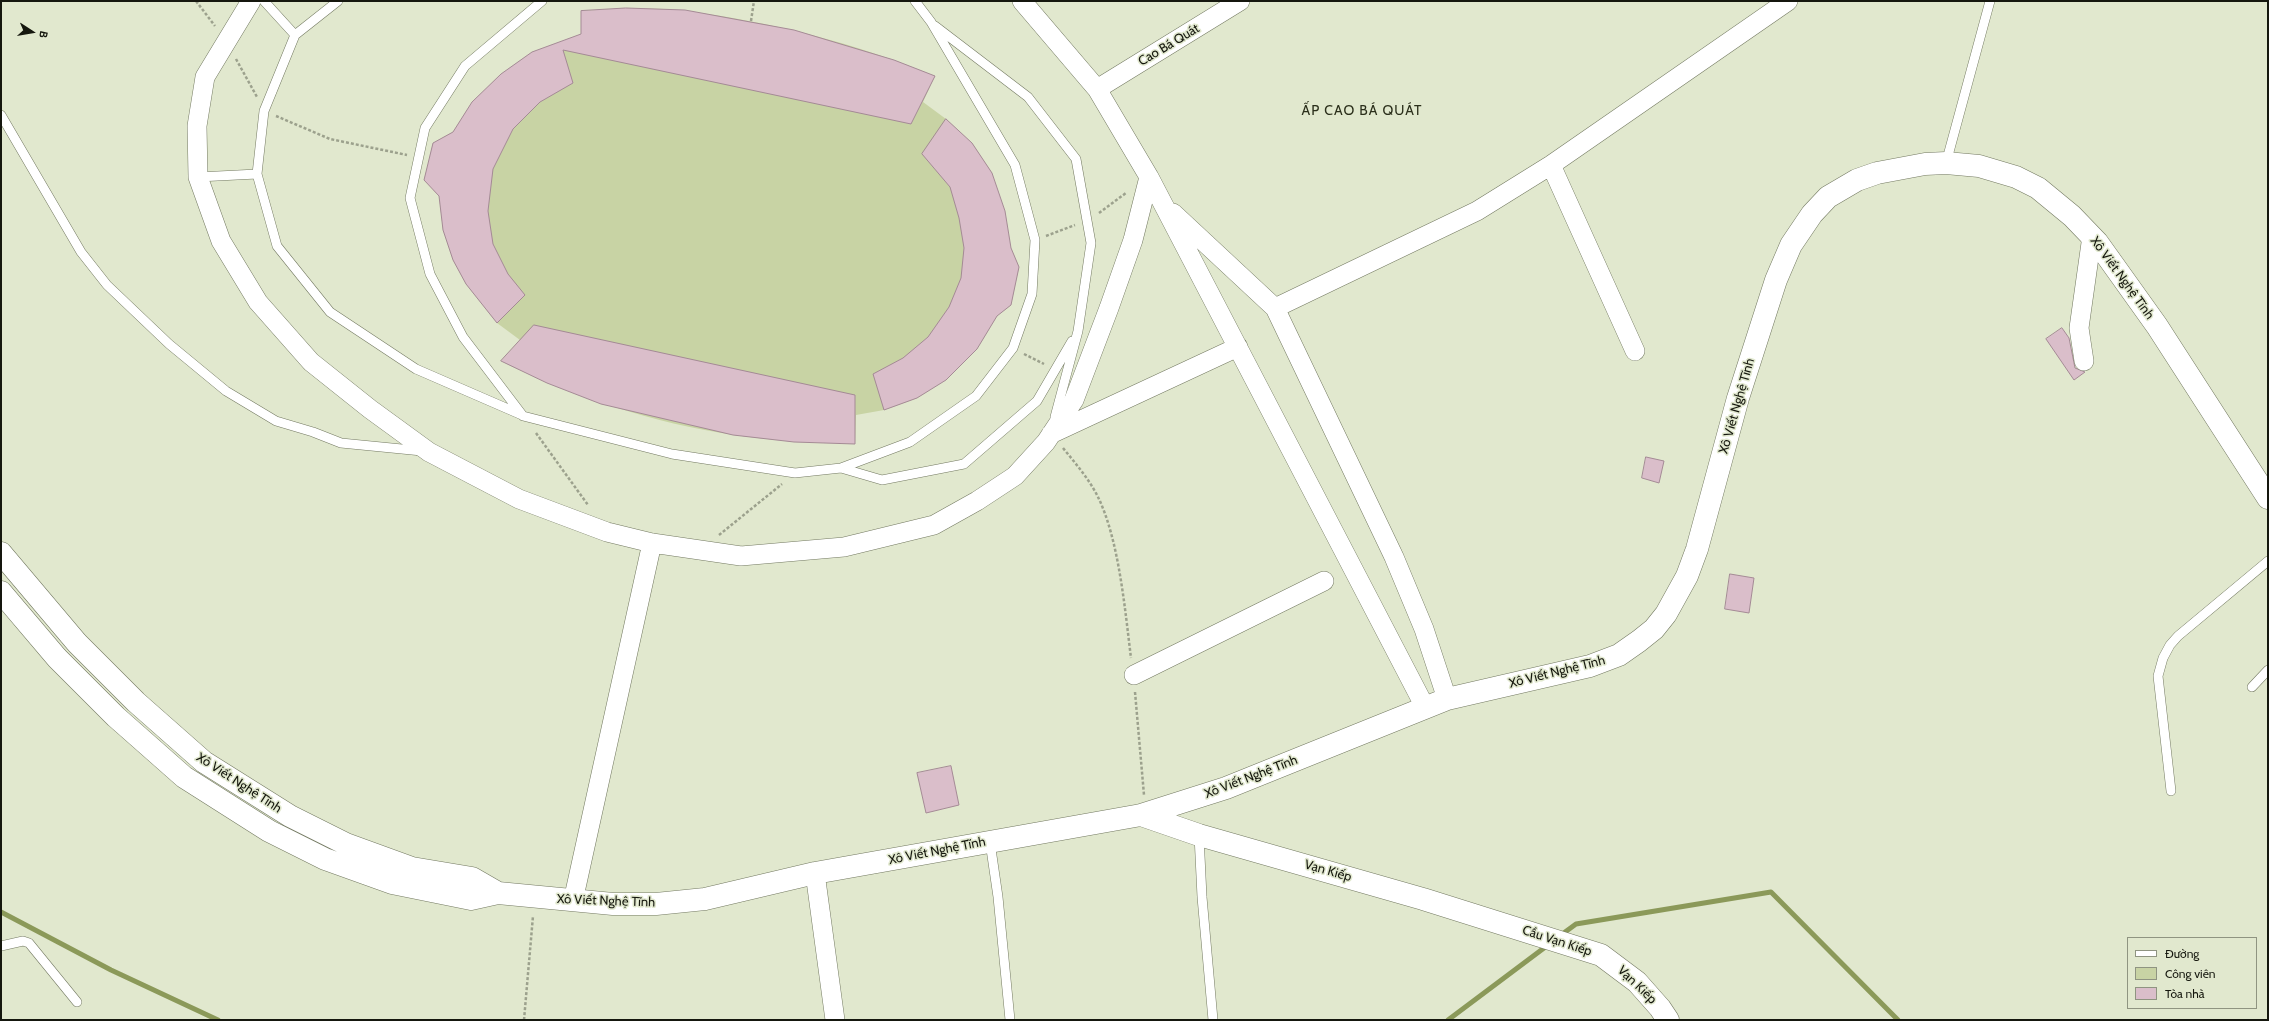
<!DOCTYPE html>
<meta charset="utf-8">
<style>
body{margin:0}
#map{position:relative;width:2269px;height:1021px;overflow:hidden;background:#e1e8ce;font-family:Cabin,sans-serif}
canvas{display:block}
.frame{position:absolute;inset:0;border:2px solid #15170e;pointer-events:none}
.legend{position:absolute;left:2127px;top:937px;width:130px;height:72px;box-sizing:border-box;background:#e1e8ce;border:1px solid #8f9481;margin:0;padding:5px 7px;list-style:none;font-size:12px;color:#15170e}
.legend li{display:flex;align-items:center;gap:8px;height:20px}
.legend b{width:20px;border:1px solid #8f9481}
.north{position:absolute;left:12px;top:12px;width:40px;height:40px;-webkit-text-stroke:3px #e1e8ce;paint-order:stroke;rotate:102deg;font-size:11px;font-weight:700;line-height:16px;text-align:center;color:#15170e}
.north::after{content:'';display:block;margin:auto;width:14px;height:18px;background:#15170e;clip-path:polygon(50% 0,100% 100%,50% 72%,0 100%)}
</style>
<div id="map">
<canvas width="2269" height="1021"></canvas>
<div class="frame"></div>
<ul class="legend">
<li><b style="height:5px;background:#fff"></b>Đường</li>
<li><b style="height:11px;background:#c8d3a4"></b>Công viên</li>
<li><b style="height:11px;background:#dabeca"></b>Tòa nhà</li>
</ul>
<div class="north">B</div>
</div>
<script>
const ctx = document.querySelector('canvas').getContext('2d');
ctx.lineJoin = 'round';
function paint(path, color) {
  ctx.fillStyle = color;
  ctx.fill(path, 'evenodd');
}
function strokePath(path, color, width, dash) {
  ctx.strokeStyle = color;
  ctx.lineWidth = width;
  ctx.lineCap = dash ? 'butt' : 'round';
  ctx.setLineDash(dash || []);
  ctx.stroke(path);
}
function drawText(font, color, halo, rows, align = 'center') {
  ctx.font = font + ' Cabin,sans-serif';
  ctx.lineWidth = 3;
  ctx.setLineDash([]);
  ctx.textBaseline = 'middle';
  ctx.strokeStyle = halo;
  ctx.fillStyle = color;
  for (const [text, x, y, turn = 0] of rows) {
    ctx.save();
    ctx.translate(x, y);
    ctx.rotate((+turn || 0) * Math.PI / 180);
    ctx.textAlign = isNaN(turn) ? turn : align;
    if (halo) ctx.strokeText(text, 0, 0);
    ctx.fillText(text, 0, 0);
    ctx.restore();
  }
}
const green = new Path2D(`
 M626 8C646 9 667 8 686 11 772 22 855 43 935 76L923 102 946 119 972 143 992 173 1011 248 1019 267 1011 305 997 316 977 349 945 380 917 398 884 410 856 415 855 444C814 442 774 441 734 435 653 423 574 397 501 361L520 340 497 323 466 284 453 260 443 230 439 196 424 180 433 143 453 132 472 102 501 74 532 52 581 36V11Z`);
const stream = new Path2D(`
 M1 912 111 970 218 1020
 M1561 935 1576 924 1771 892 1898 1020
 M1448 1020 1548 945`);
const building = new Path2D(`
 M626 8 685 10 794 30 894 60 935 76 911 124 563 50 573 83 540 102 513 129 493 169 488 211 493 244 508 274 525 295 497 323 466 284 453 260 443 230 439 196 424 180 433 143 453 132 472 102 501 74 532 52 581 34V11Z
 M946 119 972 143 992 173 1005 211 1011 248 1019 267 1011 305 997 316 977 349 946 380 917 398 884 410 873 374 903 358 928 337 949 307 961 278 964 248 959 218 950 187 922 154Z
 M534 325 855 395V444L794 442 733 435 601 404 547 383 501 361Z
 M2062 328 2069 338 2075 368 2085 372 2074 380 2046 339Z
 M1646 457 1664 461 1659 483 1642 478Z
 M1730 574 1754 578 1749 613 1725 609Z
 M951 766 959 805 926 813 917 773Z`);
const path = new Path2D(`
 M196 1 215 26
 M751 21 754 1
 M236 59 257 97
 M276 116 330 139 407 155
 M1099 213 1126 193
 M1046 236 1075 225
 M1024 354 1044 364
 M536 433 588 505
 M1063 448C1076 464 1089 479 1098 497 1119 540 1125 610 1131 658
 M719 535 782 484
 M1135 692 1144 795
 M524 1020 533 916`);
const lane = new Path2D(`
 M264 1 295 35 338 1
 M542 1 465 66 425 128 410 198 430 274 463 337 523 416 672 454 795 473 841 468 910 442 976 396 1013 348 1032 294 1035 240 1015 165 931 22 915 1
 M935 26 1028 97 1076 159 1091 243 1078 331 1055 417
 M1 115 81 252 107 285 169 344 226 391 276 421 313 432 341 443 422 451
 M1946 163 1990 1
 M257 174 264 111 295 35
 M198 177 257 174 277 246 330 312 416 369 522 415
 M841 468 882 480 964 464 1037 401 1072 341
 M2252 687 2268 670
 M2171 791 2158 676 2163 658 2170 645 2178 636 2268 561
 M1199 835 1202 897 1213 1020
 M990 842 998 897 1010 1020
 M1 946 23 941 29 943 77 1002`);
const street = new Path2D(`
 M251 1 205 77 197 126 198 177 221 241 258 302 311 362 370 409 429 452 519 499 607 532 652 543 741 556 844 547 934 525 977 501 1015 476 1046 442 1074 400 1109 308 1133 240 1149 177
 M1022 1 1097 89 1149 177 1425 707
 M1097 89 1240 1
 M1551 165 1635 351
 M1173 213 1275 308 1394 557 1424 629 1447 699
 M1275 308 1477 211 1551 165 1788 1
 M2084 361 2079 328 2092 236
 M1051 434 1238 347
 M1134 675 1324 581
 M815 873 835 1020
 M573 901 652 543`);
const secondary = new Path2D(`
 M1 553 77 643 136 702 204 762 290 816 346 844 412 868 472 878 498 893
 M1 592 57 658 116 717 184 777 269 831 325 859 392 883 471 899 498 893 613 904H656L705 899 815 873 1141 815 1226 788 1447 699 1590 666 1619 655 1639 641 1654 629 1666 614 1687 576 1697 549 1738 398 1776 280 1791 245 1812 214 1828 197 1857 180 1877 173 1925 164 1946 163 1979 166 2016 177 2038 188 2072 216 2097 242 2157 326 2268 498
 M1141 815 1199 835 1423 899 1601 955 1637 982 1660 1008 1668 1020`);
const streetNames = [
 ["Cao Bá Quát",1169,45,-31],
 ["Xô Viết Nghệ Tĩnh",2122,278,54],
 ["Xô Viết Nghệ Tĩnh",1737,406,-74],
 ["Xô Viết Nghệ Tĩnh",1557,672,-14],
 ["Xô Viết Nghệ Tĩnh",1251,777,-21],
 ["Xô Viết Nghệ Tĩnh",239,783,33],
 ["Xô Viết Nghệ Tĩnh",937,851,-11],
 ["Vạn Kiếp",1328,871,16],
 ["Xô Viết Nghệ Tĩnh",606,901,2],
 ["Cầu Vạn Kiếp",1557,941,18],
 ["Vạn Kiếp",1637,985,44]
];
const neighbourhoodNames = [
 ["ẤP CAO BÁ QUÁT",1362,111]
];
paint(green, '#c8d3a4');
strokePath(stream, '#8b9959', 5);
paint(building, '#dabeca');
strokePath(building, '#a48a95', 1);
strokePath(lane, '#737961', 10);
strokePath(street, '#737961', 20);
strokePath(secondary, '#737961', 23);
strokePath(path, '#9ca18d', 2.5, [3, 2]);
strokePath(lane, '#fff', 9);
strokePath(street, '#fff', 19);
strokePath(secondary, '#fff', 22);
drawText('13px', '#15170e', '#e1e8ce', streetNames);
ctx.letterSpacing = '1px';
drawText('14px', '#2b2f1b', '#e1e8ce', neighbourhoodNames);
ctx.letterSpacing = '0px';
</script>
